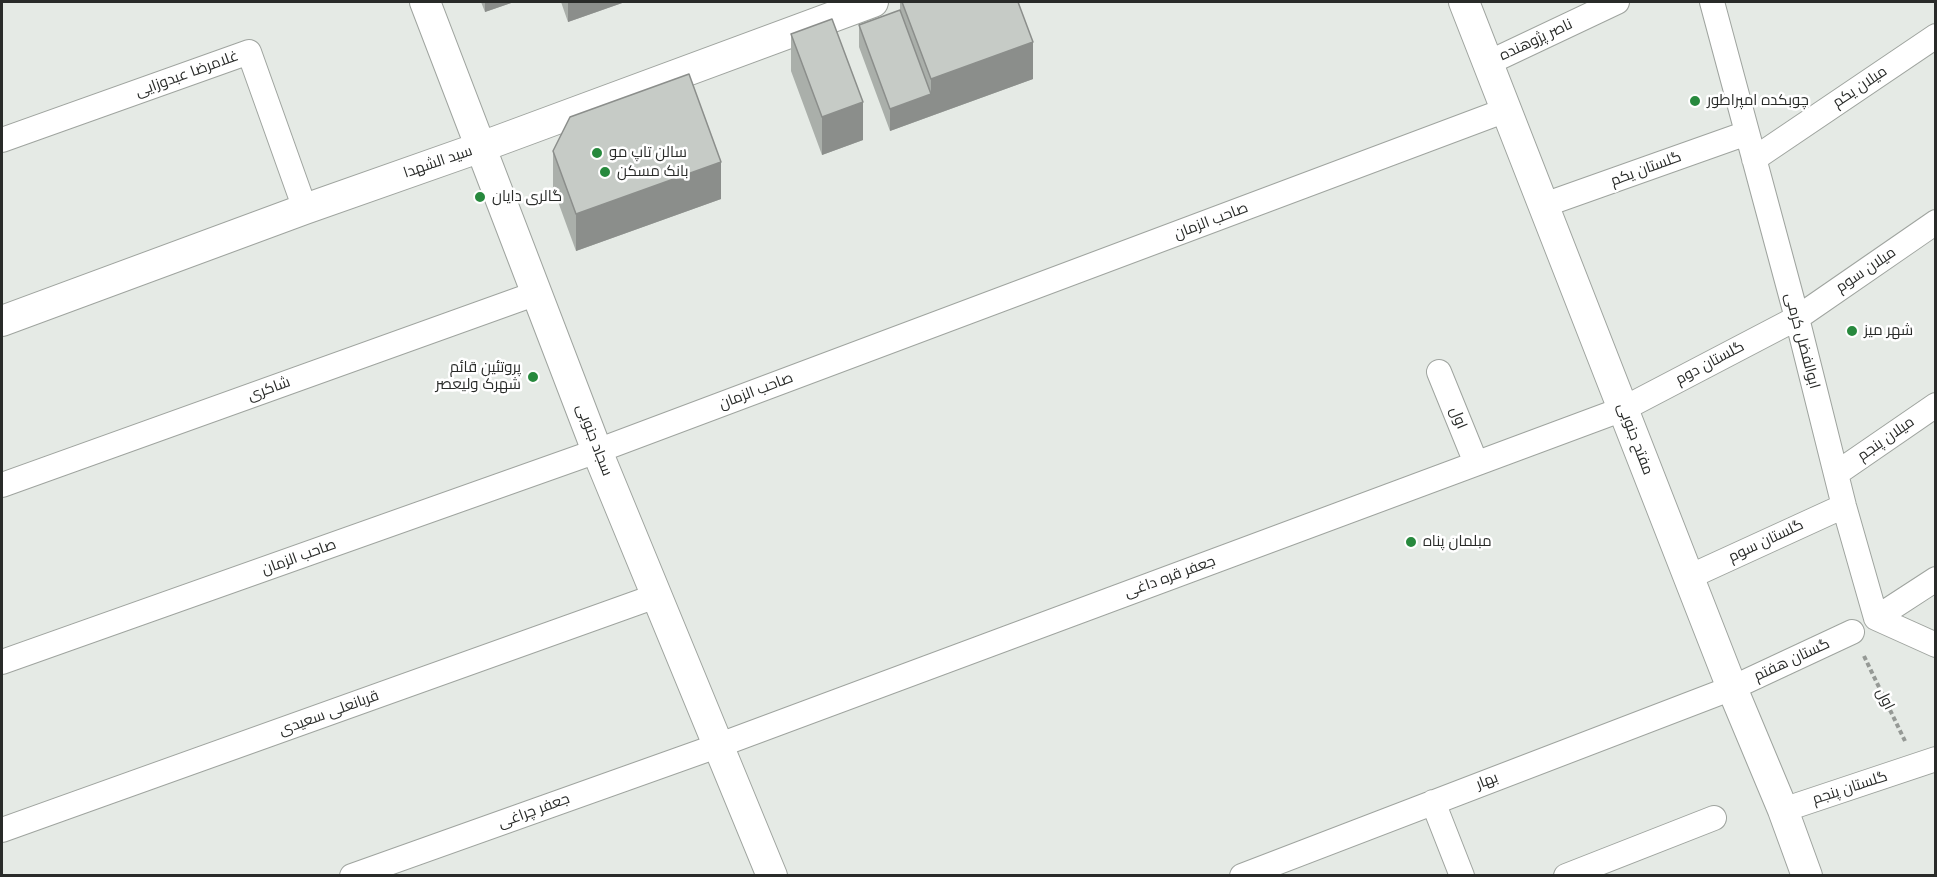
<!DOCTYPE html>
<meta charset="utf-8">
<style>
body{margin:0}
#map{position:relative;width:1937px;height:877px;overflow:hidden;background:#e5eae5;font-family:"Open Sans",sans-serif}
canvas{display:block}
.frame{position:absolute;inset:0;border:3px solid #292b29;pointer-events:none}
</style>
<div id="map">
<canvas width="1937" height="877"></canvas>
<div class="frame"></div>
</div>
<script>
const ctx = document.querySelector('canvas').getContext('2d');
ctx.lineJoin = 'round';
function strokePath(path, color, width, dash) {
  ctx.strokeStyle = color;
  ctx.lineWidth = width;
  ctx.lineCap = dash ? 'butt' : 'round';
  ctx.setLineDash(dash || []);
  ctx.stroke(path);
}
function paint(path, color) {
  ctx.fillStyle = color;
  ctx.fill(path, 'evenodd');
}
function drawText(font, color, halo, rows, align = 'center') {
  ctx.font = font + ' "Open Sans",Cairo,sans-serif';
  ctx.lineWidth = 5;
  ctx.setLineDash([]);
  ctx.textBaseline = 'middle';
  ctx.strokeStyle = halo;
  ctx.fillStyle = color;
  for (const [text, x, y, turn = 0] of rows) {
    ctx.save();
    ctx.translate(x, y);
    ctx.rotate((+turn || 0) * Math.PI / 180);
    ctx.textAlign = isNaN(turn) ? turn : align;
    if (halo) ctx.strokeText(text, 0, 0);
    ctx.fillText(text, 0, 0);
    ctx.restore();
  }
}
const path = new Path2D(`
 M1864 656 1905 741`);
const minor = new Path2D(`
 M1712 2 1797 318 1844 506 1876 618 1936 645
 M1488 63 1617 2
 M2 140 249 52 305 209
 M1754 159 1936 36
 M1544 205 1747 133
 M1439 372 1476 463
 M1837 473 1936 405
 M2 485 537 293
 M1689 577 1844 506
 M1876 618 1936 579
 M2 662 597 451 1506 110
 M1433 802 1462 876
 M1783 810 1936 759
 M2 830 656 596
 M352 876 717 746 1623 409 1797 318 1936 222
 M1242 876 1732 688 1852 632
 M1566 876 1714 818`);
const tertiary = new Path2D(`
 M425 2 597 451 772 876
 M1464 2 1732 688 1783 810 1807 876
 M2 321 305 209 481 147 873 2`);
const wall = new Path2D(`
 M481 2H514L485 12Z
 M561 2H625L568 22Z
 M900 2H1018L1033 79 890 131 859 47V25L900 10Z
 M791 34 863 140 822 155 791 71Z
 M553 151 721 199 576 251 553 188Z`);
const shadedWall = new Path2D(`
 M485 2H514L485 12Z
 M568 2H625L568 22Z
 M1033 42V79L931 116V79Z
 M931 94V116L890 131V109Z
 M863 102V140L822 155V117Z
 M721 162V199L576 251V214Z`);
const building = new Path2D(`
 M902 2H1018L1033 42 931 79Z
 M900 10 931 94 890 109 859 25Z
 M832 19 863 102 822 117 791 34Z
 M689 74 721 162 576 214 553 151 570 117Z`);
const markers = [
 [1695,101,6,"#27893d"],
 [597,153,6,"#27893d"],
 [605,172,6,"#27893d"],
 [480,197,6,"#27893d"],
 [1852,331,6,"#27893d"],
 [533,377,6,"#27893d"],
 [1411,542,6,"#27893d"]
];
const streetNames = [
 ["ناصر پژوهنده",1536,40,-25],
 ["غلامرضا عبدوزایی",187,74,-20],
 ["میلان یکم",1860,87,-34],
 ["سید الشهدا",438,162,-19],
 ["گلستان یکم",1646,169,-20],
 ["صاحب الزمان",1211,221,-21],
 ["میلان سوم",1866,270,-34],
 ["ابوالفضل کرمی",1802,341,75],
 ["گلستان دوم",1710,363,-28],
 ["شاکری",269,389,-20],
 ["صاحب الزمان",756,391,-21],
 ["اول",1458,418,68],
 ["مفتح جنوبی",1635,439,69],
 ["میلان پنجم",1886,439,-35],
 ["سجاد جنوبی",594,440,69],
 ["گلستان سوم",1766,541,-25],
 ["صاحب الزمان",299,557,-20],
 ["جعفر قره داغی",1170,577,-20],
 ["گستان هفتم",1792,660,-25],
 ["اول",1885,699,64],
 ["قربانعلی سعیدی",329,713,-20],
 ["بهار",1487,781,-21],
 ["گلستان پنجم",1850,788,-18],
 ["جعفر چراغی",534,811,-20]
];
const poiNames = [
 ["چوبکده امپراطور",1707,101],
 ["سالن تاپ مو",609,153],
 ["بانک مسکن",617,172],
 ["گالری دایان",492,197],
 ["شهر میز",1864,331],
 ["پروتئین قائم",521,368,"right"],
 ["شهرک ولیعصر",521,385,"right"],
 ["مبلمان پناه",1423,542]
];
strokePath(minor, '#9fa49f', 26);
strokePath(tertiary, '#9fa49f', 32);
strokePath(path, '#959995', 4, [4.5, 3]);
strokePath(minor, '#fff', 24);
strokePath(tertiary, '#fff', 30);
paint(wall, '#aaafaa');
paint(shadedWall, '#8b8e8b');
paint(building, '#c6cbc6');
strokePath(building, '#8b8e8b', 1.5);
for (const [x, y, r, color] of markers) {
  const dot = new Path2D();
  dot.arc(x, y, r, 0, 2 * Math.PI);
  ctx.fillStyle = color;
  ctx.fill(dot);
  strokePath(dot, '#fff', 2);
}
drawText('15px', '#292b29', '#fff', streetNames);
drawText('15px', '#292b29', '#fff', poiNames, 'left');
</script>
